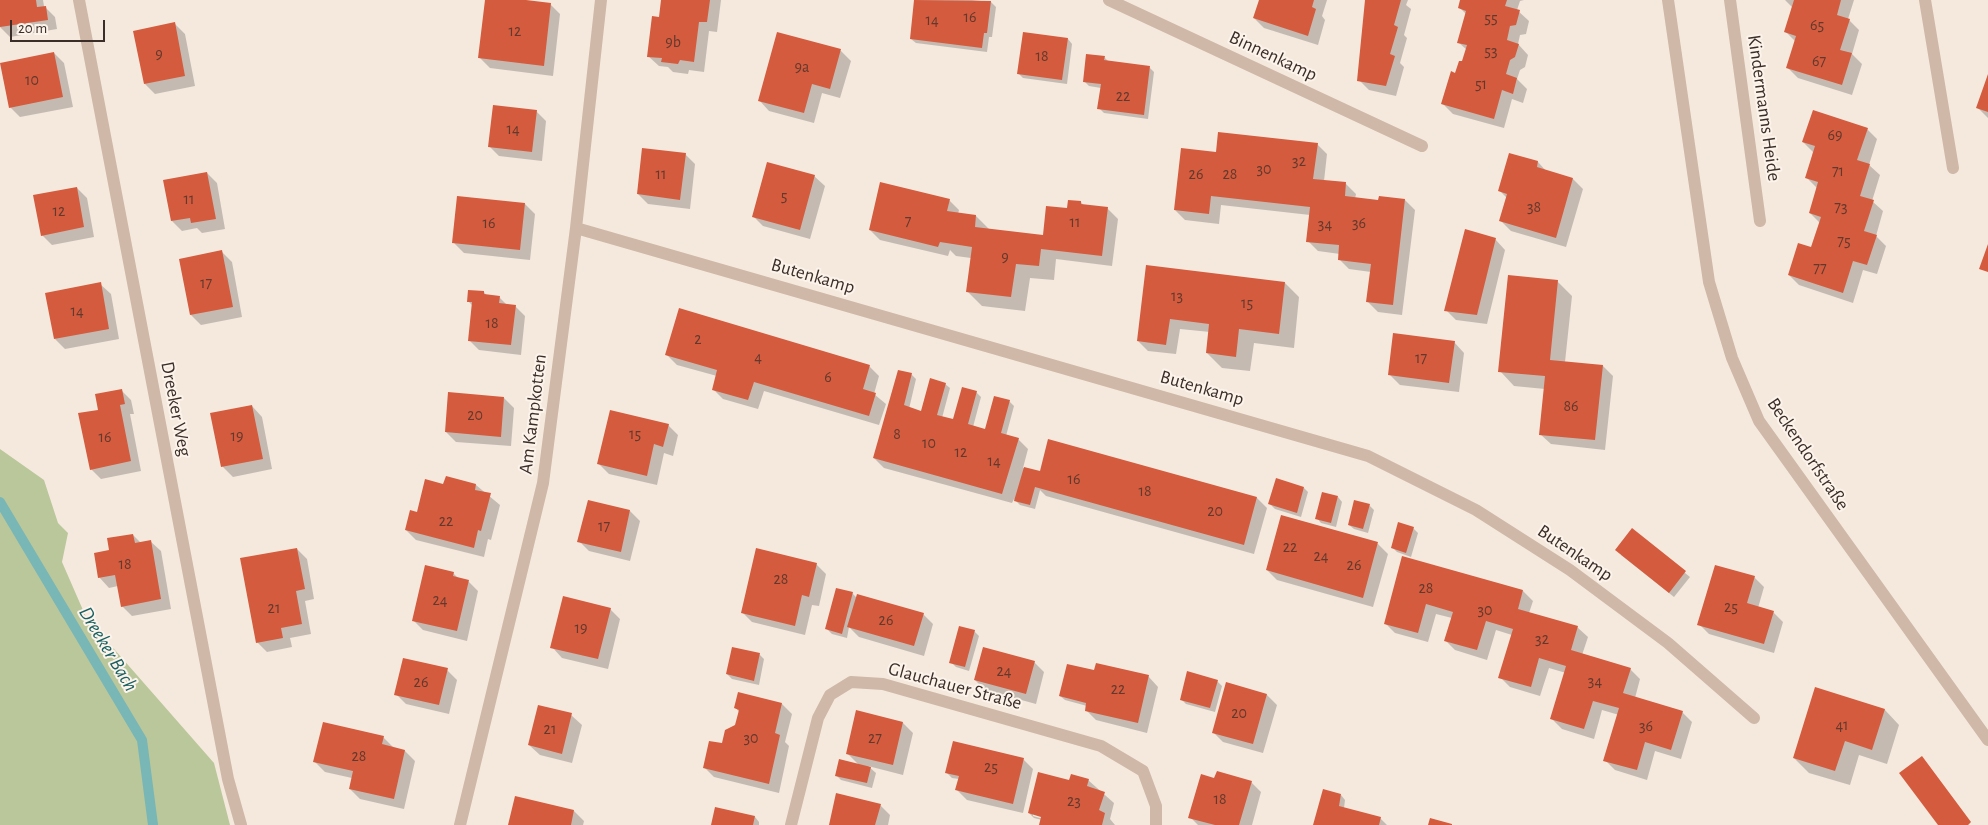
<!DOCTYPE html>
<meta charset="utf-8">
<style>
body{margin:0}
#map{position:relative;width:1988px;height:825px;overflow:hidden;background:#f5e9de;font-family:"Alegreya Sans",sans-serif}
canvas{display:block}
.scale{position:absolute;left:10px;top:20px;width:95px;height:22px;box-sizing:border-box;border:2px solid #3b2e29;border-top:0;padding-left:6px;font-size:15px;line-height:18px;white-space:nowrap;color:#3b2e29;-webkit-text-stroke:4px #fcf3eb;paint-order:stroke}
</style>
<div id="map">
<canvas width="1988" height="825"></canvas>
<div class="scale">20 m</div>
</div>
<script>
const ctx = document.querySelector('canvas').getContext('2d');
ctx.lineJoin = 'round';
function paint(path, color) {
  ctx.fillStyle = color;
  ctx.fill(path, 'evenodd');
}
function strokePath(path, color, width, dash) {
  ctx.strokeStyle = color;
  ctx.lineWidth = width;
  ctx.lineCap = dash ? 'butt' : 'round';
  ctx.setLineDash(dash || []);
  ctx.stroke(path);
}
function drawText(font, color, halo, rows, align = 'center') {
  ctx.font = font + ' "Alegreya Sans",sans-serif';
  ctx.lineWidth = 4;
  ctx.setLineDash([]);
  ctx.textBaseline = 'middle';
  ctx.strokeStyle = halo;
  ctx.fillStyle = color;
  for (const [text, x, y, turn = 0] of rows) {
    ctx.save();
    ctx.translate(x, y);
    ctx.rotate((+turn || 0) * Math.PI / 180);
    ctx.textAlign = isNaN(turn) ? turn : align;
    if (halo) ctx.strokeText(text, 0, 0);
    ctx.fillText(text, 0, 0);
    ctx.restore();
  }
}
const green = new Path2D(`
 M0 449 44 480 58 523 68 533 62 562 86 617 214 763 230 825H0Z`);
const shadow = new Path2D(`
 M0 0H43L44 6 55 17 57 29 10 37 0 27Z
 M486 0H515L550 4 560 14 553 76 490 68 480 58Z
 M663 0H721L717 32 709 31 704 72 689 70 688 74 673 72 668 67 659 66 648 56 660 19Z
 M916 0H972L991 2 996 7 992 37H989L987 52 916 43 911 39Z
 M1260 0H1327L1322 16 1325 20 1318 45 1264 28 1254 18Z
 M1366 0H1408L1406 5 1411 9 1404 35 1407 38 1400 63 1404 67 1396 96 1369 90 1359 80Z
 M1461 0H1524L1520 1 1517 10 1529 21 1526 34 1520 35 1518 44 1528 55 1525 67 1520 70 1517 79 1527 89 1523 103 1512 99 1504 128 1453 114 1443 104 1462 63 1467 50 1458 42 1466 14 1459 7Z
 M1785 0H1854L1848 19 1859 30 1852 54 1862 64 1852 95 1798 78 1788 68 1796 42 1786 32 1792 7Z
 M175 24 185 34 195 86 155 94 145 84 135 32Z
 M778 34 841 51 851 61 840 98 822 93 814 123 769 111 759 100Z
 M1068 39 1072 44 1067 84 1023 78 1018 73Z
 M54 53 64 63 73 107 20 117 10 107Z
 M1104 57 1109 62 1149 67 1154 72 1148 119 1104 113 1099 108 1101 88 1089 86 1084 81Z
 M1988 77V118L1978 108Z
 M536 111 546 121 542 161 499 156 489 146Z
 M1867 129 1877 139 1869 165 1880 175 1872 201 1883 211 1876 236 1886 246 1877 274 1863 270 1853 303 1799 285 1789 275 1812 249 1820 223 1810 213 1817 188 1807 178 1813 152 1803 142Z
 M1317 144 1327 154 1324 181 1346 184 1356 194 1355 199 1379 201 1405 200 1415 210 1402 315 1378 312 1368 302 1371 272 1349 269 1339 259 1340 254 1318 251 1308 241 1310 215 1221 205 1219 224 1185 220 1175 210 1217 153Z
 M685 154 695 164 690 209 648 204 638 194Z
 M1510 154 1538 162 1547 172 1573 179 1583 189 1566 247 1511 231 1501 221 1507 198 1500 191Z
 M207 173 217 183 225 229 202 233 197 228 182 231 172 221Z
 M814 176 825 186 810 239 763 226 753 216Z
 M77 188 87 198 94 237 52 245 42 235Z
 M949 200 959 210 958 214 976 216 990 230 1042 237 1068 210 1081 202 1084 206 1107 208 1118 219 1112 266 1056 259 1054 280 1030 278 1025 311 982 306 967 291 971 258 956 256 950 250 948 256 880 240 870 230Z
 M525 204 535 214 530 260 464 253 454 243Z
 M1495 239 1505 250 1487 324 1456 320 1446 310Z
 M222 252 232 262 242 317 201 325 191 315 181 260Z
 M1147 267 1285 283 1299 297 1294 348 1254 343 1250 371 1222 368 1207 353 1210 332 1180 329 1176 354 1148 351 1138 341Z
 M1557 281 1572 296 1565 362 1603 366 1613 376 1605 450 1551 444 1540 434 1545 389 1514 386 1500 371Z
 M100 284 111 294 119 339 65 349 55 339Z
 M484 292 487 296 499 297 507 305 515 306 525 316 521 355 479 350 469 340 473 306 468 301Z
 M1454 342 1464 353 1459 392 1400 385 1390 375Z
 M667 355 869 366 879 376 874 394 886 404 879 425 764 391 758 409 723 399 713 389 717 376 677 365Z
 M911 374 916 379 909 409 925 413 945 384 950 388 942 418 958 422 976 392 981 397 973 427 990 431 1009 401 1014 406 1006 436 1018 439 1028 449 1023 468 1040 473 1257 498 1267 508 1254 554 1046 496 1040 490 1035 509 1020 505 1014 499 1012 503 884 468 874 458Z
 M121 390 131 400 134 414H130L141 471 101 479 91 469 99 411Z
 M504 398 514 408 511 446 456 442 446 432Z
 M252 406 262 417 272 469 233 477 223 467 212 414Z
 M668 425 678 435 673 456 664 453 657 485 609 474 599 464Z
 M444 485H476L500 505 491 540 488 539 484 557 416 540 406 530 418 513Z
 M1304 488 1308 492 1301 517 1275 509 1270 504Z
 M1338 497 1342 502 1336 527 1321 523 1317 518Z
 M1369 505 1374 510 1368 533 1354 529 1349 525Z
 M630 511 640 521 630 561 589 551 579 541Z
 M1282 517 1378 544 1388 554 1373 607 1277 580 1267 570Z
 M1413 528 1418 533 1411 557 1397 552 1392 547Z
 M1632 530 1690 577 1674 597 1621 555Z
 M133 535 141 543 150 541 161 551 171 609 132 616 122 606 118 586 109 588 99 577 110 551Z
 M297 549 307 559 314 599 305 601 311 634 290 638 292 647 267 652 257 642Z
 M1403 557 1523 591 1533 601 1529 613 1577 627 1588 637 1582 655 1630 669 1640 679 1635 698 1682 712 1692 722 1681 759 1655 751 1647 780 1615 770 1605 760 1619 715 1602 710 1594 739 1562 729 1552 719 1566 673 1549 668 1540 696 1510 687 1500 677 1512 635 1496 630 1487 660 1455 650 1445 640 1452 618 1436 614 1428 642 1395 633 1385 623Z
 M816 564 826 574 819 606 812 605 805 635 752 622 742 612Z
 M453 573 459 579 468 581 478 591 467 641 423 630 413 620Z
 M1754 577 1764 587 1758 608 1773 612 1783 622 1774 653 1709 634 1699 624Z
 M852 593 857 598 923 614 933 624 924 656 859 637 849 627 847 638 832 634 827 629Z
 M610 609 620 619 608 669 562 658 552 647Z
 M974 631 979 636 969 671 956 667 951 662Z
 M759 654 764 659 759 685 732 679 727 674Z
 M1034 662 1044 672 1036 704 985 690 975 680Z
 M447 670 457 680 449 714 406 704 396 694Z
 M1095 672 1148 676 1158 687 1147 733 1096 720 1086 710 1087 706 1065 700 1060 696Z
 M1217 681 1222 686 1215 712 1186 704 1181 699Z
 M1227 684 1267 695 1277 705 1263 753 1223 742 1213 732Z
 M1816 689 1885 710 1899 725 1887 764 1859 755 1850 785 1809 773 1794 758Z
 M739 694 782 704 792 714 785 742 789 746 779 793 714 777 704 767 736 725 739 712 736 708Z
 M857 712 903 723 913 733 903 775 868 766 876 773 872 788 841 780 836 775 860 766 847 753Z
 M571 715 582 725 572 763 540 755 529 745Z
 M383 737 394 748 405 751 415 761 404 809 360 799 350 789 352 778 325 772 315 762Z
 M1023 759 1033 769 1023 813 967 800 957 790 959 779 952 778 947 773Z
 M1088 780 1114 803 1110 819 1115 825H1041L1042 820 1034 818 1029 813 1070 782ZM1033 814 1048 818 1047 820 1033 816Z
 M1215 780 1251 782 1261 792 1252 825H1198L1190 817Z
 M1341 795 1345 800 1344 808 1380 818 1387 825H1314Z
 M880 805 890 815 888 825H830Z
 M574 811 584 821 583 825H509Z
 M755 817 759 822V825H712Z`);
const stream = new Path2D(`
 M0 502 142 740 153 825`);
const building = new Path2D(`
 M0 0H36L37 7 46 6 48 20 0 27Z
 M485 0H526L551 3 544 66 478 58Z
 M661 0H710L707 22H699L694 62 680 60 678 64 661 62 662 58 647 57 652 16 659 17Z
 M914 0 991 1 987 33H984L982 48 910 39Z
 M1259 0H1314L1312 7 1316 9 1308 36 1253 18Z
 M1365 0H1401L1394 25 1398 27 1390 54 1395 56 1386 86 1357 81Z
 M1460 0H1507L1505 6 1520 10 1516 25 1510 26 1507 40 1519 44 1515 57 1510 60 1506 74 1517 78 1513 94 1502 90 1494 119 1441 104 1451 71 1455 73 1459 61H1462L1467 45 1457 43 1466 11 1458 8Z
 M1794 0H1841L1837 15 1850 19 1840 50 1852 53 1842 85 1786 68 1796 36 1784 32Z
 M175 22 185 76 144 84 133 31Z
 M777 32 841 49 830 89 812 84 804 113 758 101Z
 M1023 32 1068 38 1062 80 1017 74Z
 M54 52 63 97 9 108 0 63Z
 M1086 54 1105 56 1104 60 1150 66 1144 115 1097 109 1101 84 1083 82Z
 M1988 74V112L1976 108Z
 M493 105 537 110 532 152 488 147Z
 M1813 110 1868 128 1857 160 1870 164 1860 196 1874 200 1864 231 1877 235 1867 265 1853 261 1843 293 1788 275 1798 243 1811 247 1821 217 1809 213 1818 182 1805 178 1815 146 1802 142Z
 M1218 132 1318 143 1313 179 1346 182 1345 196 1378 200 1379 196 1405 199 1393 305 1366 302 1371 264 1338 260 1339 245 1306 242 1310 207 1211 196 1209 214 1174 210 1181 148 1216 152Z
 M642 148 686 153 680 200 637 194Z
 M1509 153 1538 161 1537 167 1573 178 1556 238 1499 221 1507 194 1498 191Z
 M767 162 815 175 800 230 752 217Z
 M207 172 216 219 191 223 190 218 171 221 163 180Z
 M880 182 950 199 947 211 976 215 975 227 1043 235 1046 206 1067 208 1068 200 1081 201V204L1108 207 1102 256 1041 249 1039 266 1016 264 1011 297 966 292 972 247 940 242 938 247 869 230Z
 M77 187 84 227 41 236 33 195Z
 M457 196 525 203 520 250 452 243Z
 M1465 229 1496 238 1477 315 1444 311Z
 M1988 244V272L1979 269Z
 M222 250 233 307 190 315 179 259Z
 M1146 265 1285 282 1279 334 1239 329 1236 357 1206 353 1209 324 1170 319 1166 345 1137 341Z
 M1508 275 1558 280 1550 360 1603 365 1595 440 1539 435 1545 376 1498 372Z
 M101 282 109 329 54 339 45 293Z
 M468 290 484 291V294L500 296 499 303 516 305 511 345 468 341 472 302H467Z
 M679 308 870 365 863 389 876 393 869 416 754 382 748 400 712 390 717 370 665 355Z
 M1393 333 1455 341 1449 383 1388 375Z
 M898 370 912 373 904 405 921 411 930 378 946 383 937 415 953 419 962 387 977 391 968 424 985 429 994 396 1010 400 1001 433 1019 438 1002 494 873 458Z
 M122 389 125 404 120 405 131 461 90 470 78 413 98 410 95 394Z
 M448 392 504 397 501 437 445 432Z
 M252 405 263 459 221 467 210 413Z
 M610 410 669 424 663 447 654 444 647 476 597 464Z
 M1048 439 1257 497 1244 545 1035 487 1030 505 1014 501 1024 467 1040 471Z
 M446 476 476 484 475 490 491 493 481 531 478 530 474 548 405 530 410 510 417 512 425 479 443 484Z
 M1276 478 1304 487 1297 513 1268 504Z
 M1322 492 1338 496 1331 523 1315 519Z
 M588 500 630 510 621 552 577 542Z
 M1354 500 1370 504 1363 529 1348 525Z
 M1281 515 1378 542 1363 598 1266 570Z
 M1398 522 1414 527 1406 553 1391 548Z
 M1632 528 1686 571 1669 593 1615 550Z
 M133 534 135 543 151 540 161 599 121 607 115 575 98 578 94 553 109 550 107 538Z
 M297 548 305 589 296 591 302 624 281 628 283 638 256 643 240 558Z
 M756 548 817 563 809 597 802 595 795 626 741 613Z
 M1402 556 1523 590 1518 609 1578 626 1571 650 1631 668 1623 693 1683 711 1671 750 1645 742 1637 770 1603 761 1619 708 1593 701 1584 729 1550 719 1566 666 1539 658 1531 687 1498 678 1513 629 1486 621 1477 650 1444 641 1453 612 1426 604 1418 633 1384 624Z
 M425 565 454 572 453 576 469 580 457 631 412 621Z
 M1715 565 1755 576 1747 603 1774 611 1764 644 1697 625Z
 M836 588 853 592 842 634 825 629Z
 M857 594 924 613 914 646 847 627Z
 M563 596 611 608 598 659 550 648Z
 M959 626 975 630 965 667 949 663Z
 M732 647 760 653 754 681 726 674Z
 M983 647 1035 661 1026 694 974 680Z
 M403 658 448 668 439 705 394 695Z
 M1096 663 1149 675 1138 723 1085 711 1086 703 1059 696 1067 664 1094 670Z
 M1187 671 1218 680 1210 708 1180 700Z
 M1226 682 1267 694 1253 744 1212 733Z
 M1815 687 1885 709 1872 750 1845 741 1835 771 1793 758Z
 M738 692 782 703 775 733 780 735 769 784 703 768 709 741 722 743 725 730 735 725 739 710 734 708Z
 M538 705 572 713 562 754 528 745Z
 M856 710 903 722 893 765 846 754Z
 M323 722 384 736 382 744 405 750 394 799 349 789 353 771 313 762Z
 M953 741 1024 758 1013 804 955 790 959 776 945 773Z
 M1922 756 1971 822 1968 825H1938L1899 773Z
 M839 759 871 767 867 783 835 776Z
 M1217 771 1252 781 1239 825H1215L1188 818 1201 774 1214 778Z
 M1038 772 1069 780 1071 774 1089 779 1087 786 1105 792 1099 810 1105 813 1102 825H1039L1041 817 1028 813Z
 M1323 789 1341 794 1339 806 1381 817 1379 825H1313Z
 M836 793 881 804 875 825H829Z
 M515 796 574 810 571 825H508Z
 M715 807 755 816 753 825H711Z
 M1430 818 1452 824V825H1428Z`);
const minor = new Path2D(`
 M79 0 228 779 241 825
 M1109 0 1422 146
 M1668 0 1709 282 1732 358 1759 421 1988 740
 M1730 0 1760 221
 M1925 0 1953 168
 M576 228 1368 456 1476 510 1570 570 1668 643 1754 718
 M460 825 543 483 576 228 601 0
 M791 825 818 718 830 695 851 682 883 684 1101 746 1143 771 1156 806V825`);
const numberNames = [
 ["16",970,17],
 ["55",1491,18],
 ["14",932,20],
 ["65",1817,25],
 ["12",515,31],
 ["9b",673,42],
 ["53",1491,51],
 ["9",159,54],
 ["18",1042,56],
 ["67",1819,61],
 ["9a",802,67],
 ["10",32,80],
 ["51",1481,84],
 ["22",1123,96],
 ["14",513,129],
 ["69",1835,135],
 ["32",1299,161],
 ["30",1264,169],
 ["71",1838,171],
 ["11",661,174],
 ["26",1196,174],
 ["28",1230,174],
 ["5",784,196],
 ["11",189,199],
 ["38",1534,207],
 ["73",1841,207],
 ["12",59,211],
 ["7",908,221],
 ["11",1075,222],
 ["16",489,223],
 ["36",1359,223],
 ["34",1325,224],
 ["75",1844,241],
 ["9",1005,257],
 ["77",1820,268],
 ["17",206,283],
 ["13",1177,296],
 ["15",1247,303],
 ["14",77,311],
 ["18",492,323],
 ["2",698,339],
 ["4",758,357],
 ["17",1421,358],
 ["6",828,377],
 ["86",1571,406],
 ["20",475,415],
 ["15",635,434],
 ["8",897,434],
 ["19",237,436],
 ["16",105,437],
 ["10",929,443],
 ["12",961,452],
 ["14",994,461],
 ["16",1074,479],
 ["18",1145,491],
 ["20",1215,511],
 ["22",446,521],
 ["17",604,526],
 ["22",1290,547],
 ["24",1321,556],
 ["18",125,564],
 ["26",1354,565],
 ["28",781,579],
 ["28",1426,588],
 ["24",440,600],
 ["25",1731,607],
 ["21",274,608],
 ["30",1485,610],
 ["26",886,620],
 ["19",581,628],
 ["32",1542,639],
 ["24",1004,671],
 ["34",1595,681],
 ["26",421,682],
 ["22",1118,689],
 ["20",1239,713],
 ["41",1842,725],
 ["36",1646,726],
 ["21",550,729],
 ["30",751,738],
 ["27",875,738],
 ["28",359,756],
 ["25",991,767],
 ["18",1220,799],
 ["23",1074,801]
];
const streetNames = [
 ["Binnenkamp",1273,56,25],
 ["Kindermanns Heide",1764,108,82],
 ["Butenkamp",813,276,16],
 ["Butenkamp",1202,388,16],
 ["Dreeker Weg",176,409,79],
 ["Am Kampkotten",533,414,-83],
 ["Beckendorfstraße",1808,454,56],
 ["Butenkamp",1575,553,34],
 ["Glauchauer Straße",955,686,15]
];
const waterNames = [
 ["Dreeker Bach",108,649,59]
];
paint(green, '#bac79b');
paint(shadow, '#0003');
strokePath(stream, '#79b6b6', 10);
paint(building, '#d45b3d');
strokePath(minor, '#cfb8a7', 12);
drawText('16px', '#61392e', null, numberNames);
drawText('19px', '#3b2e29', '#fcf3eb', streetNames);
drawText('italic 20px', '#186162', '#fcf3eb', waterNames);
</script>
